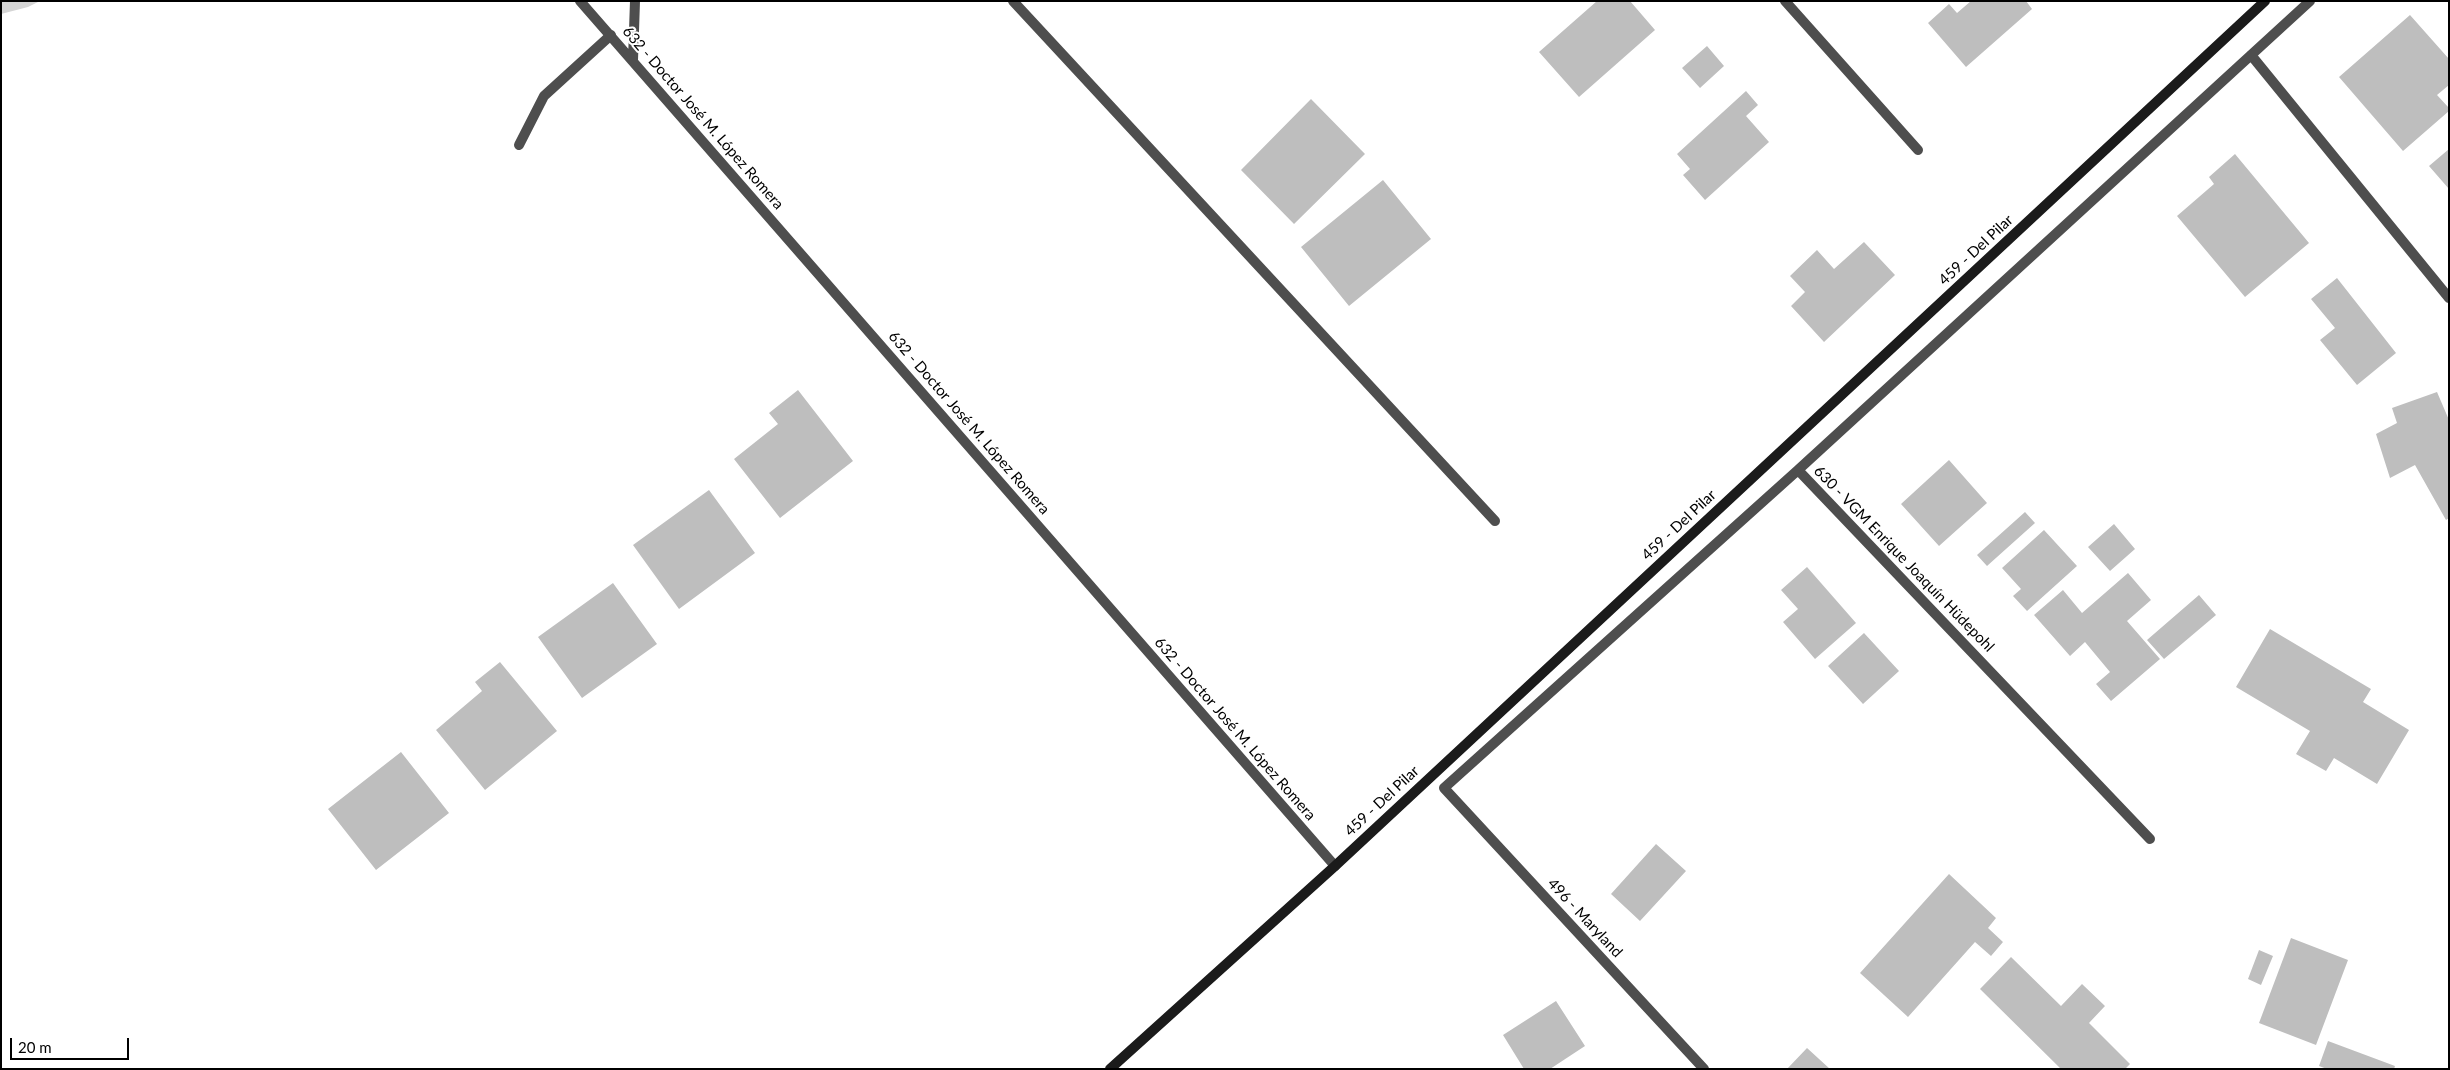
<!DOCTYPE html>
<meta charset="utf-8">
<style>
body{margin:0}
#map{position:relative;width:2450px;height:1070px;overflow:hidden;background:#fff;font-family:Lato,sans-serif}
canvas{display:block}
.frame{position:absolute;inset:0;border:2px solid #000;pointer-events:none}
.scale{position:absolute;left:10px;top:1038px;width:119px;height:22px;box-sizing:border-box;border:2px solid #000;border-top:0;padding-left:6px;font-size:15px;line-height:18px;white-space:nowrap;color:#000;-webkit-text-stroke:4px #fff;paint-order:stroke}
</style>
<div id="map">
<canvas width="2450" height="1070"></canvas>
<div class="frame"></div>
<div class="scale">20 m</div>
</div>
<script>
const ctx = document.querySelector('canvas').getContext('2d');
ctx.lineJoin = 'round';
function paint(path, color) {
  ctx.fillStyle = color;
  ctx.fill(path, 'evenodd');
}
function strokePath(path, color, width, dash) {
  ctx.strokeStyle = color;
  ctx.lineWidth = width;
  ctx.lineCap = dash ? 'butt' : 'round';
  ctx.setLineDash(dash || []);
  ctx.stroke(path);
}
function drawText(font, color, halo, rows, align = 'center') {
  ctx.font = font + ' Lato,sans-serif';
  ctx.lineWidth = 4;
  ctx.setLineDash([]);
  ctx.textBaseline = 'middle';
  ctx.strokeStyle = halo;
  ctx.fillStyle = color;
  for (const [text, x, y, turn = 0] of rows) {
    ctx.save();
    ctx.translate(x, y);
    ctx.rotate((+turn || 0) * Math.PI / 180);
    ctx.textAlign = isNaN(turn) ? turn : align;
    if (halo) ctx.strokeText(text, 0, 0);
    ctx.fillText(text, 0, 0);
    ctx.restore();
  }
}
const green = new Path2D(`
 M1 1H40L28 7 1 14Z`);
const building = new Path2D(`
 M1597 1H1630L1655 30 1579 97 1539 52Z
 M1971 1H2026L2032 9 1966 67 1928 23 1949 4 1957 13Z
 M2410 15 2449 59V85L2437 95 2449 108V111L2403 151 2339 77Z
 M1707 46 1724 66 1700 88 1682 68Z
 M1746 91 1758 105 1746 116 1769 142 1705 200 1683 175 1690 169 1677 154Z
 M1311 99 1365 154 1294 224 1241 170Z
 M2449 149V189L2429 166Z
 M2235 154 2309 243 2245 297 2177 216 2214 184 2209 177Z
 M1383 180 1431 239 1349 306 1301 247Z
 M1864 242 1895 275 1824 342 1791 306 1805 292 1790 276 1817 250 1834 269Z
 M2337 278 2396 353 2357 385 2320 340 2335 328 2311 299Z
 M798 390 853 461 780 518 734 459 778 424 769 413Z
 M2437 392 2449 420V518L2446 520 2415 465 2390 478 2376 434 2397 423 2392 408Z
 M1949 460 1987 503 1939 546 1901 504Z
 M709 490 755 553 679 609 633 545Z
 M2025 512 2035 523 1987 566 1977 555Z
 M2114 524 2135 549 2110 571 2088 547Z
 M2044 530 2077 566 2027 611 2013 596 2021 589 2002 568Z
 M1807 567 1856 623 1815 659 1783 622 1798 609 1781 590Z
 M2128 573 2151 600 2127 621 2160 659 2111 701 2096 684 2110 672 2085 642 2070 656 2034 615 2063 590 2082 613Z
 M613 583 657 644 582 698 538 637Z
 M2199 595 2216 615 2164 659 2147 640Z
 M2270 629 2371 689 2363 702 2409 730 2377 784 2334 758 2326 771 2296 754 2310 731 2236 687Z
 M1864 633 1899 671 1863 704 1828 666Z
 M500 662 557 731 485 790 436 730 482 691 475 682Z
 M401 752 449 813 376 870 328 809Z
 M1656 844 1686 871 1640 921 1611 894Z
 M1949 874 1996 918 1988 928 2003 942 1991 956 1975 942 1908 1017 1860 973Z
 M2291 938 2348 960 2316 1045 2259 1023Z
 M2259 950 2273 956 2261 985 2248 979Z
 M2011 957 2061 1006 2082 984 2105 1006 2089 1023 2130 1064 2125 1069H2061L1980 989Z
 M1556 1001 1585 1046 1550 1069H1524L1503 1035Z
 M2328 1041 2395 1066 2394 1069H2327L2319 1066Z
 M1807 1048 1830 1069H1787Z`);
const lane = new Path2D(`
 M519 145 544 96 611 35`);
const street = new Path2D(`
 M580 1 1335 866
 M1013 1 1495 521
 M1785 1 1918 150
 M2251 55 2449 298
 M633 60 635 1
 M1798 470 2310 1
 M1704 1069 1444 788 1798 470 2150 839`);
const secondary = new Path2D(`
 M1110 1069 1335 866 2265 1`);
const streetNames = [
 ["632 - Doctor José M. López Romera",703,118,49],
 ["459 - Del Pilar",1976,250,-43],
 ["632 - Doctor José M. López Romera",969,423,49],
 ["459 - Del Pilar",1679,525,-43],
 ["630 - VGM Enrique Joaquín Hüdepohl",1904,559,46],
 ["632 - Doctor José M. López Romera",1235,729,49],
 ["459 - Del Pilar",1382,801,-43],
 ["496 - Maryland",1585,918,47]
];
paint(green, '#d5d5d5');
paint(building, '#bebebe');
strokePath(lane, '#4e4e4e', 10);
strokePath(street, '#4e4e4e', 10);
strokePath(secondary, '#1b1b1b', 10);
drawText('15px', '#000', '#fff', streetNames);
</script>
